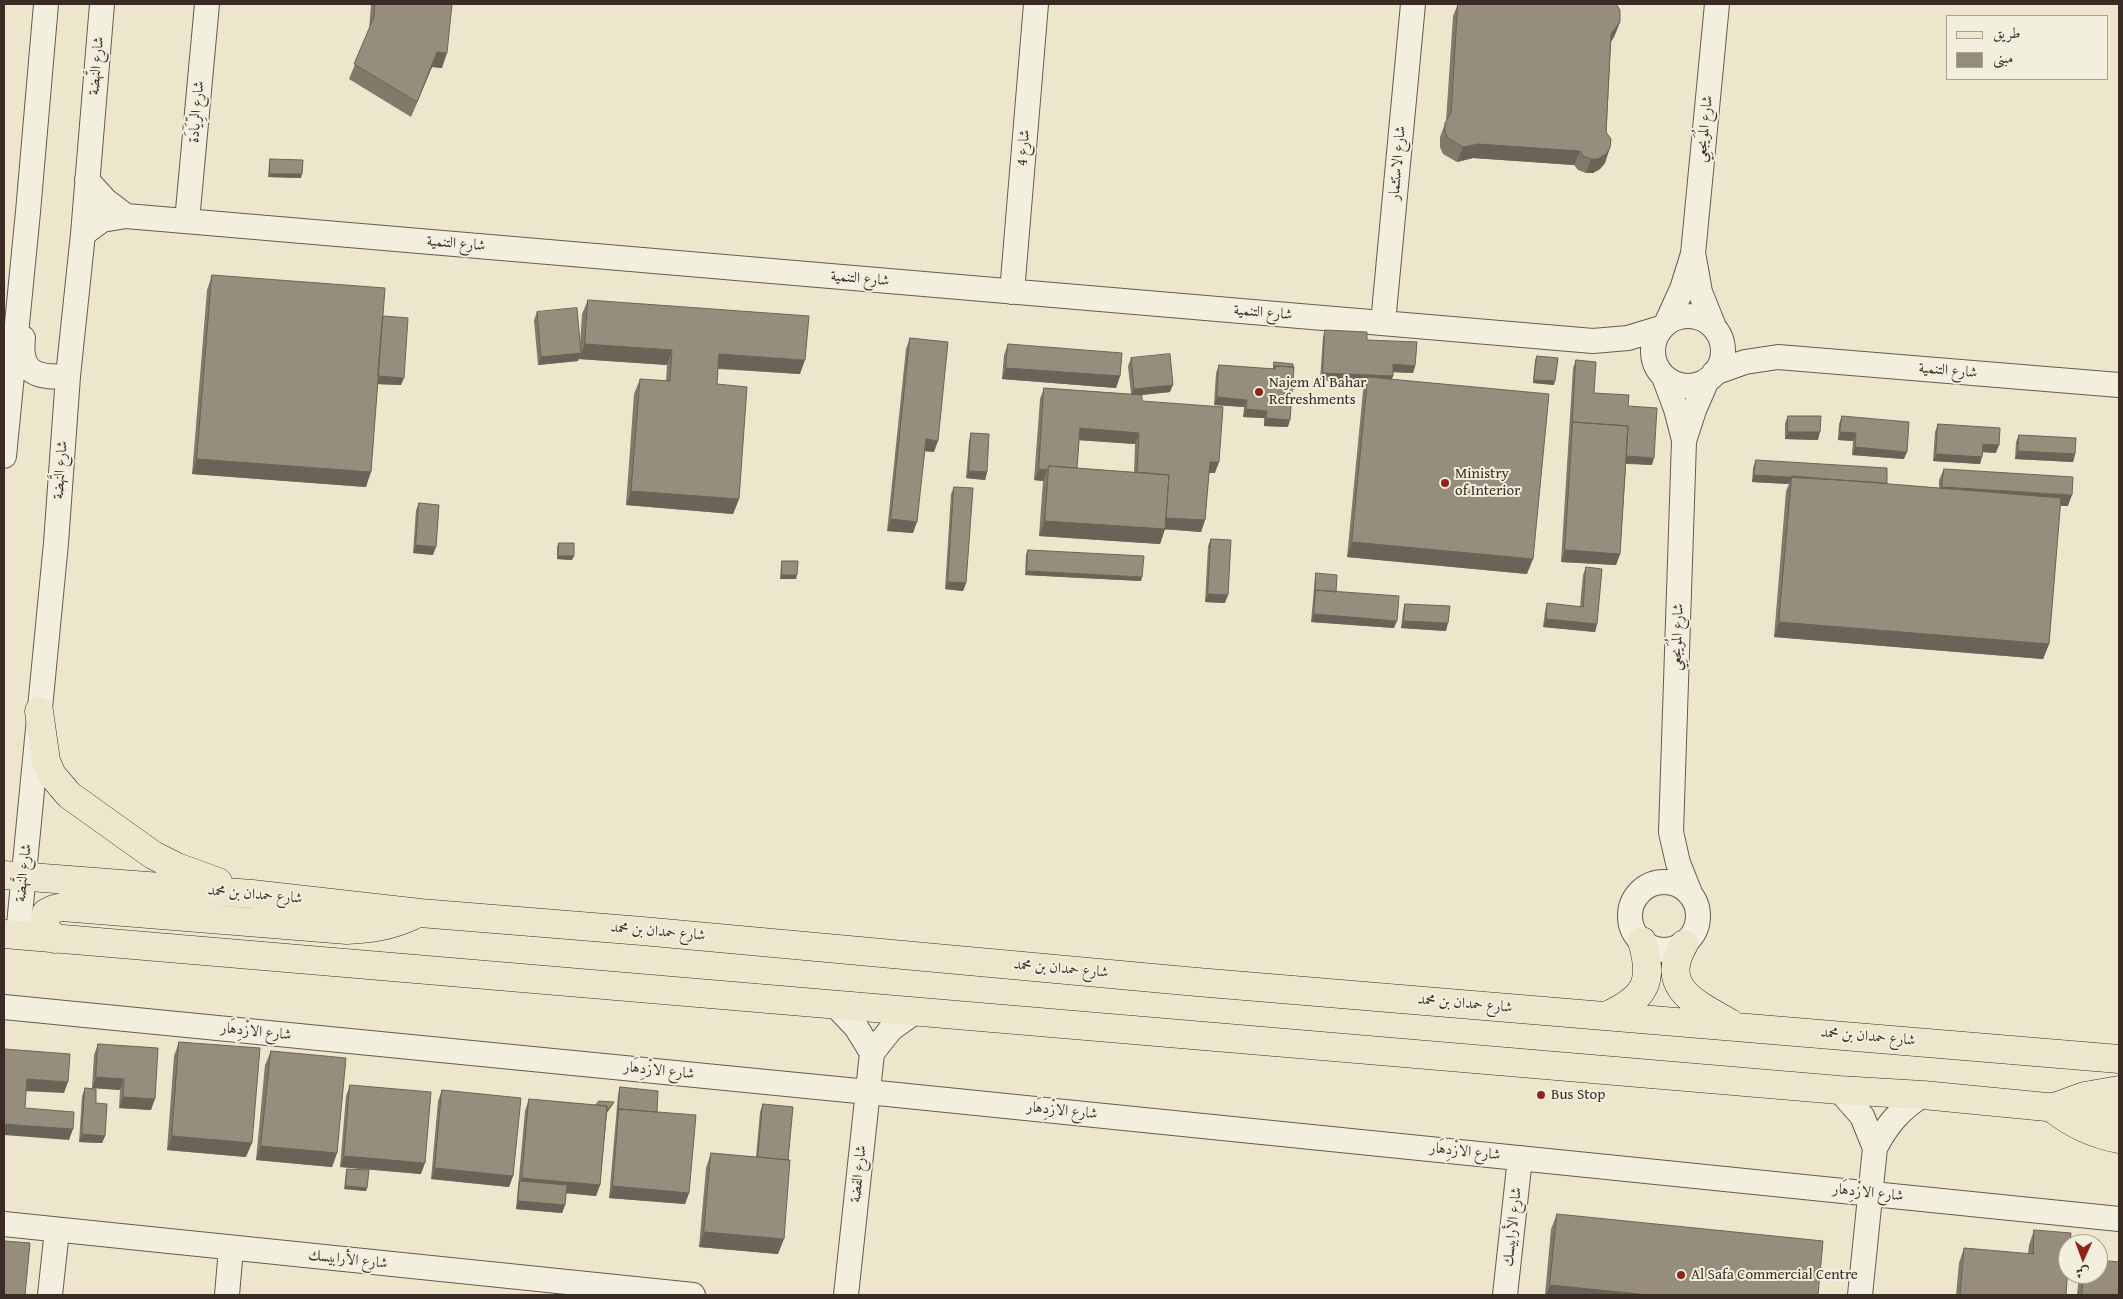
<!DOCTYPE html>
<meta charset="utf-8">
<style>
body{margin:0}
#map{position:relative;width:2123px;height:1299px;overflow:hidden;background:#ede6cc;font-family:"Gentium Book Plus",Amiri,serif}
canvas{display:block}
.frame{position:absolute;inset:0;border:5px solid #3a2c25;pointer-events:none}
.legend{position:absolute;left:1946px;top:15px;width:162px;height:65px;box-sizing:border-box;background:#f3efde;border:1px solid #a9a194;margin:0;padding:6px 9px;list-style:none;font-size:15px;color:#3a2c25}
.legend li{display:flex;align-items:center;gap:10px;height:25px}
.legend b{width:25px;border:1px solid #a9a194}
.north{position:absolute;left:2058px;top:1234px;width:50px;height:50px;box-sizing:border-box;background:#f3efde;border:1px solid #a9a194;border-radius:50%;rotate:182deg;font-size:14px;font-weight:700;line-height:20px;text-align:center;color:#3a2c25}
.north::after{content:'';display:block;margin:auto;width:18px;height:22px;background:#8f2418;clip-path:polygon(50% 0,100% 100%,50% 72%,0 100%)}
</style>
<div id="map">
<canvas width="2123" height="1299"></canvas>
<div class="frame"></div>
<ul class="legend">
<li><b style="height:6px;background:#ede6cc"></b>طريق</li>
<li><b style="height:14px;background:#978d7c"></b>مبنى</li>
</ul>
<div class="north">ش</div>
</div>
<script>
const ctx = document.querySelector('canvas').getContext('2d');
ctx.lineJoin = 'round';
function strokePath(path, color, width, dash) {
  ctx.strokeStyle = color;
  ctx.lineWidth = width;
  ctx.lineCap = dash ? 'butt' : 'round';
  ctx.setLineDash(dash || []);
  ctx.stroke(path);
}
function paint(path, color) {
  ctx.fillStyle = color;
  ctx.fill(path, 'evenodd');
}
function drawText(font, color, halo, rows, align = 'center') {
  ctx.font = font + ' "Gentium Book Plus",Amiri,serif';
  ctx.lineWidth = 4;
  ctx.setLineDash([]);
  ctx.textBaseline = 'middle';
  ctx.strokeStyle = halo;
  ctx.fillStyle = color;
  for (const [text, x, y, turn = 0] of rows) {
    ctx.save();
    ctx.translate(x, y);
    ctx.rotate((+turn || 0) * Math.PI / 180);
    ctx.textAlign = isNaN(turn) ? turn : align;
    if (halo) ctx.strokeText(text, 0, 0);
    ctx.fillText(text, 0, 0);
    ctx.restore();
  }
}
const minor = new Path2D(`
 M87 180 105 200 126 216
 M187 221 207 4
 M83 234 102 220 126 216 1593 341 1628 338 1661 328
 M1694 258 1700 292 1714 327
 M1012 292 1036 4
 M1653 351a35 35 0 1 1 70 0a35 35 0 1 1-70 0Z
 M1667 322 1682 289 1693 254 1717 4
 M1383 323 1413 4
 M23 338C19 374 37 378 68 376
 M1714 373 1745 362 1778 357 2119 385
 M1664 377 1676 409 1684 440
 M4 456 28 212 46 4
 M1630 916a34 34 0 1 1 68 0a34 34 0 1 1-68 0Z
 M1690 893 1678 863 1671 832 1684 441 1694 410 1707 380
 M18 935 56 543 68 376 83 234 102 4
 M835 1005 856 1027 872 1053
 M4 1007 868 1092 2119 1219
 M1839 1090 1862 1116 1875 1148
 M4 1224 693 1295
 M50 1295 57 1230
 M227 1295 231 1248
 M846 1295 872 1053 891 1029 916 1011
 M1505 1295 1520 1158
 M1860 1295 1875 1148C1887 1125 1900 1109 1923 1095`);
const major = new Path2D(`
 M39 711 46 761 52 775 69 795 153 855 177 867 218 882
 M4 875 252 894 420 913 642 931 1197 982 2119 1059
 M4 934 1839 1090 1923 1095 2119 1114
 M55 939 48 931 44 922 46 913 54 909 62 907 347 930C371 929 390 926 412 916
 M1684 944C1658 988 1697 1004 1730 1023
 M1608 1015C1646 997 1654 982 1642 941
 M2119 1090 2085 1096 2052 1108C2073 1125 2093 1134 2119 1139`);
const wall = new Path2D(`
 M371 4H452L442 68 432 67 411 117 349 79 369 30Z
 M1458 4H1585L1620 22 1614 37 1611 42 1605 163 1600 169 1593 173H1586L1578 170 1574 165 1473 158 1457 162 1443 154 1440 147V137L1446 121 1453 16Z
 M270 159 301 178 268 177 269 163Z
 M212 275 383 316 401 385 378 384 366 487 192 474 207 290Z
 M588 300 800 374 718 369 717 384 739 499 733 514 626 505 634 394 640 379 666 381 667 365 579 359V358L578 361 538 365 534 320 537 312 580 345 582 314Z
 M1325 330 1367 340 1415 366 1413 373 1393 372 1392 379 1527 574 1347 557 1363 391 1366 383 1320 380 1323 337Z
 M910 338 934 452 925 451 913 533 887 531 906 349Z
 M1008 344 1120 376 1116 388 1002 379 1004 355Z
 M1537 356 1554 385 1533 383 1535 360Z
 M1131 358 1170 392 1142 395V401L1215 473H1209L1205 520 1201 532 1165 529 1160 544 1039 536 1043 481 1034 480 1040 399 1044 388 1131 394 1128 366ZM1079 440 1135 444 1134 472 1077 468Z
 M1576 360 1594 393 1628 406 1652 465 1626 464 1620 554 1616 565 1561 562 1573 368Z
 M1274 362 1288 427 1264 426V418L1243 417 1244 407 1214 405 1216 373 1219 365 1273 369Z
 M1788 416 1818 440 1785 439V423Z
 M1842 416 1904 459 1852 455 1853 441 1838 440 1839 424Z
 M1938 424 1996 453 1983 452 1980 464 1933 461 1935 432Z
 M971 433 987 472 985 480 966 478 969 441Z
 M2019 435 2075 454 2073 462 2015 459 2016 442Z
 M1756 460 1886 484 1939 488V480L1944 469 2068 506H2060L2049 644 2043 659 1774 637 1786 491 1789 484 1752 482 1753 468Z
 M954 487 966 583 963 591 945 589 951 494Z
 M419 503 433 555 413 553 416 510Z
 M1211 539 1225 603 1205 602 1208 546Z
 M559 543 572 560 557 559V547Z
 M1028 550 1141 581 1025 575 1026 554Z
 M782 561 796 579H780L781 565Z
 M1586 567 1597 624 1595 632 1543 627 1545 611 1547 603 1580 607 1583 575Z
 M1316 573 1336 592 1394 628 1311 622 1315 577Z
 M1405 604 1446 631 1401 628 1403 611Z
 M179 1042 246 1157 167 1150 174 1056Z
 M98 1044 151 1110 119 1108 120 1090 92 1088 94 1055Z
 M271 1051 337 1153 332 1167 256 1160 265 1065Z
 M350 1085 421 1174 340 1167 346 1096Z
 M620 1087 657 1112 689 1193 685 1204 609 1198 618 1095Z
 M85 1088 96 1103 105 1136 102 1143 79 1142 82 1096Z
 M442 1090 513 1176 509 1187 431 1179 438 1101Z
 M529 1099 596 1105 614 1102 612 1106 607 1113 600 1185 596 1196 566 1193 565 1205 562 1213 516 1209 525 1111Z
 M763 1104 788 1160 778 1254 699 1247 706 1168 711 1153 756 1157 760 1112Z
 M347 1169 367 1188 366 1191 344 1189 346 1172Z
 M1557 1214 1818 1295H1545L1551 1229Z
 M2034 1230 2066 1295H1956L1959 1263 1964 1248 2028 1254 2029 1245Z
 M2119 1248V1295H2077L2079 1274H2098L2118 1262V1251Z`);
const shadedWall = new Path2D(`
 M1620 22 1614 37 1606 49 1611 34Z
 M437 52 447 53 442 68 432 67 411 117Z
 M1478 144 1580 151 1574 165 1473 158 1457 162 1463 147Z
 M1610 148 1605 163 1600 169 1593 173H1586L1591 159Z
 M270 174H302L301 178 268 177Z
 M585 344 672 350 667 365 579 359Z
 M581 353 578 361 538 365 541 357Z
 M719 354 805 360 800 374 714 368Z
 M1393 364 1415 366 1413 373 1391 372Z
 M1006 368 1120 376 1116 388 1002 379Z
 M1323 373 1393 376 1390 384 1368 377 1366 383 1320 380Z
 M376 376 404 378 401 385 374 384Z
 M1534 380 1555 381 1554 385 1533 383Z
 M1173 385 1170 392 1131 396 1134 389Z
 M1217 397 1247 400 1244 407 1214 405Z
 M1246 409 1267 411 1264 418 1243 417Z
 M1266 418 1290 420 1288 427 1264 426Z
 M1080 428 1139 433 1135 444 1076 440Z
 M1788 432H1820L1818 440 1785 439Z
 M1840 432 1856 433 1853 441 1838 440Z
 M926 439 938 441 934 452 922 451Z
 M1983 444 1999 445 1996 453 1980 452Z
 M1855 447 1907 452 1904 459 1852 455Z
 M2018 451 2075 454 2073 462 2015 459Z
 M1936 454 1982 457 1980 464 1933 461Z
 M1625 456 1654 458 1652 465 1623 463Z
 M197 459 371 472 366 487 192 474Z
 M1210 462H1219L1215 473H1206Z
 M1039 469 1047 470 1043 481 1034 480Z
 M969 471 987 472 985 480 966 478Z
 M1754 475 1791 477 1789 484 1752 482Z
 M1792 477 1887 483 1884 490Z
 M1942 487 2072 495 2068 506 1938 498Z
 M631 491 739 499 733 514 626 505Z
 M1165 518 1205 520 1201 532 1161 529Z
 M891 519 917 522 913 533 887 531Z
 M1045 521 1165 529 1160 544 1039 536Z
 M1352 542 1533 559 1527 574 1347 557Z
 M416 545 436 547 433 555 413 553Z
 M1565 550 1620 554 1616 565 1561 562Z
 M558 556H574L572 560 557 559Z
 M1027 571 1142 577 1141 581 1025 575Z
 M782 575H797L796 579H780Z
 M948 582 966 583 963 591 945 589Z
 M1208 594 1228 595 1225 603 1205 602Z
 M1314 614 1397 621 1394 628 1311 622Z
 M1546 619 1597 624 1595 632 1543 627Z
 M1404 621 1448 623 1446 631 1401 628Z
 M1779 622 2049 644 2043 659 1774 637Z
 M96 1077 124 1079 120 1090 92 1088Z
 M27 1079 68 1082 64 1093 23 1091Z
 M123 1097 155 1099 151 1110 119 1108Z
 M4 1124 73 1129 69 1140 4 1135Z
 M82 1134 105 1136 102 1143 79 1142Z
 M172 1136 252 1143 246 1157 167 1150Z
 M261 1146 337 1153 332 1167 256 1160Z
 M344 1156 425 1163 421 1174 340 1167Z
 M435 1168 513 1176 509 1187 431 1179Z
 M522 1178 600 1185 596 1196 520 1189V1181Z
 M346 1186 367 1188 366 1191 344 1189Z
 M613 1186 689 1193 685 1204 609 1198Z
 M518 1201 565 1205 562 1213 516 1209Z
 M704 1232 784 1239 778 1254 699 1247Z
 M1550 1285 1649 1295H1546Z`);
const building = new Path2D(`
 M375 4H452L447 53 437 52 417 102 354 64 374 17Z
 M1458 4H1616L1620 10V22L1611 34 1606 132 1611 139 1610 148 1606 154 1598 159H1591L1583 156 1580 151 1478 144 1463 147 1449 139 1445 132V123L1451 113Z
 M270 159 303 160 302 174H270Z
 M212 275 385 288 371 472 197 459Z
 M588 300 809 316 805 360 719 354 717 384 747 387 739 499 631 491 640 379 670 381 672 350 585 344Z
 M577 308 581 353 541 357 537 312Z
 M383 316 408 318 404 378 378 376Z
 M1325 330 1367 332V340L1417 342 1415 366 1393 364V376L1323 373Z
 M910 338 948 342 938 441 926 439 917 522 891 519Z
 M1008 344 1122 353 1120 376 1006 368Z
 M1170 354 1173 385 1134 389 1131 358Z
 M1537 356 1558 358 1555 381 1534 380Z
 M1576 360 1596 362 1594 393 1629 395 1628 406 1657 408 1654 458 1626 456 1628 426 1573 422 1572 426Z
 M1274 362 1293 364V367L1275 366 1274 369Z
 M1219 365 1275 369V366L1294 367 1290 420 1266 418 1267 411 1246 409 1247 400 1217 397Z
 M1368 377 1549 394 1533 559 1352 542Z
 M1044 388 1142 395V401L1223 407 1219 462H1210L1205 520 1166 518 1169 475 1137 472 1139 433 1080 428 1077 468 1049 466 1047 470 1039 469Z
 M1788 416H1821L1820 432H1788Z
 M1842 416 1909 422 1907 452 1855 447 1856 433 1840 432Z
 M1573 422 1628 426 1620 554 1565 550Z
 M1938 424 2000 428 1999 445 1983 444 1982 457 1936 454Z
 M971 433 989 434 987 472 969 471Z
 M2019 435 2076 438 2075 454 2018 451Z
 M1756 460 1887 468V483L1754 475Z
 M1049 466 1169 475 1165 529 1045 521Z
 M1944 469 2073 477 2072 495 1942 487Z
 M1792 476 2061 498 2049 644 1779 622Z
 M954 487 973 488 966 583 948 582Z
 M419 503 439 505 436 547 416 545Z
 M1211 539 1231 540 1228 595 1208 594Z
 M559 543H574V556H558Z
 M1028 550 1144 556 1142 577 1027 571Z
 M782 561H798L797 575H782Z
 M1586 567 1602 569 1597 624 1546 619 1547 603 1583 607Z
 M1316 573 1337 575 1336 592 1316 590 1315 594Z
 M1316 590 1399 596 1397 621 1314 614Z
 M1405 604 1450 606 1448 623 1404 621Z
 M179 1042 260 1048 252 1143 172 1136Z
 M98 1044 158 1048 155 1099 123 1097 124 1079 96 1077Z
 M4 1049 70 1054 68 1082 27 1079 25 1108 74 1112 73 1129 4 1124Z
 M271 1051 346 1058 337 1153 261 1146Z
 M350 1085 431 1092 425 1163 344 1156Z
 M620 1087 658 1091 657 1112 619 1109 618 1113Z
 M85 1088 96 1089V1103L107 1104 105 1136 82 1134Z
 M442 1090 521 1098 513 1176 435 1168Z
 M529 1099 607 1106 600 1185 522 1178Z
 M599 1101 614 1102 607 1111V1106L596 1105Z
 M763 1104 793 1107 788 1160 758 1157Z
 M619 1109 696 1115 689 1193 613 1186Z
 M711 1153 790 1160 784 1239 704 1232Z
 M347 1169 369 1170 367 1188 346 1186Z
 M520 1181 567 1185 565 1205 518 1201Z
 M1557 1214 1823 1241 1818 1295H1649L1550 1285Z
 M2034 1230 2071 1233 2070 1244H2068V1267L2066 1295H1960L1964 1248 2033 1254Z
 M4 1241 30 1243 25 1295H4Z
 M2098 1260 2119 1262V1295H2082L2083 1274H2098Z`);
const markers = [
 [1259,392,5,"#8f2418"],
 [1445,483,5,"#8f2418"],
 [1541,1095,5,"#8f2418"],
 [1681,1275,5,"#8f2418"]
];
const streetNames = [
 ["شارع النَّهضة",97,66,-85],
 ["شارع الرِّيَادَة",197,112,-85],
 ["شارع المُوَيجعِي",1705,129,-84],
 ["شارع 4",1024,148,-85],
 ["شارع الاستثمار",1398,163,-85],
 ["شارع التنمية",456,244,5],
 ["شارع التنمية",860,279,5],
 ["شارع التنمية",1263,313,5],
 ["شارع التنمية",1948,371,5],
 ["شارع النَّهضة",61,470,-86],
 ["شارع المُوَيجعِي",1678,637,-88],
 ["شارع النَّهضة",24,873,-84],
 ["شارع حمدان بن محمد",255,895,5],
 ["شارع حمدان بن محمد",658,932,5],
 ["شارع حمدان بن محمد",1061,969,5],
 ["شارع حمدان بن محمد",1465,1004,5],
 ["شارع الازْدِهَار",256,1032,6],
 ["شارع حمدان بن محمد",1868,1037,5],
 ["شارع الازْدِهَار",659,1071,6],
 ["شارع الازْدِهَار",1062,1111,6],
 ["شارع الازْدِهَار",1465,1152,6],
 ["شارع الفضة",859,1174,-84],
 ["شارع الازْدِهَار",1868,1193,6],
 ["شارع الأرابيسك",1513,1227,-84],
 ["شارع الأرابيسك",348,1260,6]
];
const poiNames = [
 ["Najem Al Bahar",1269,383],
 ["Refreshments",1269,400],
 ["Ministry",1455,474],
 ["of Interior",1455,491],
 ["Bus Stop",1551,1095],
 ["Al Safa Commercial Centre",1691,1275]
];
strokePath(minor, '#675a4f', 26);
strokePath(major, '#3a2c25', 29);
strokePath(minor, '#f3efde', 24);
strokePath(major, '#ede6cc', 28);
paint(wall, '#82796b');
paint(shadedWall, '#6a6357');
paint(building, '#978d7c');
strokePath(building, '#6a6357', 1);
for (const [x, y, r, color] of markers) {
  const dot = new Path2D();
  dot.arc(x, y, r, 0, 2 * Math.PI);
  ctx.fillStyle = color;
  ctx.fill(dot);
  strokePath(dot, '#f3efde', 2);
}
drawText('15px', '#3a2c25', '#f3efde', streetNames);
drawText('15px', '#3a2c25', '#f3efde', poiNames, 'left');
</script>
